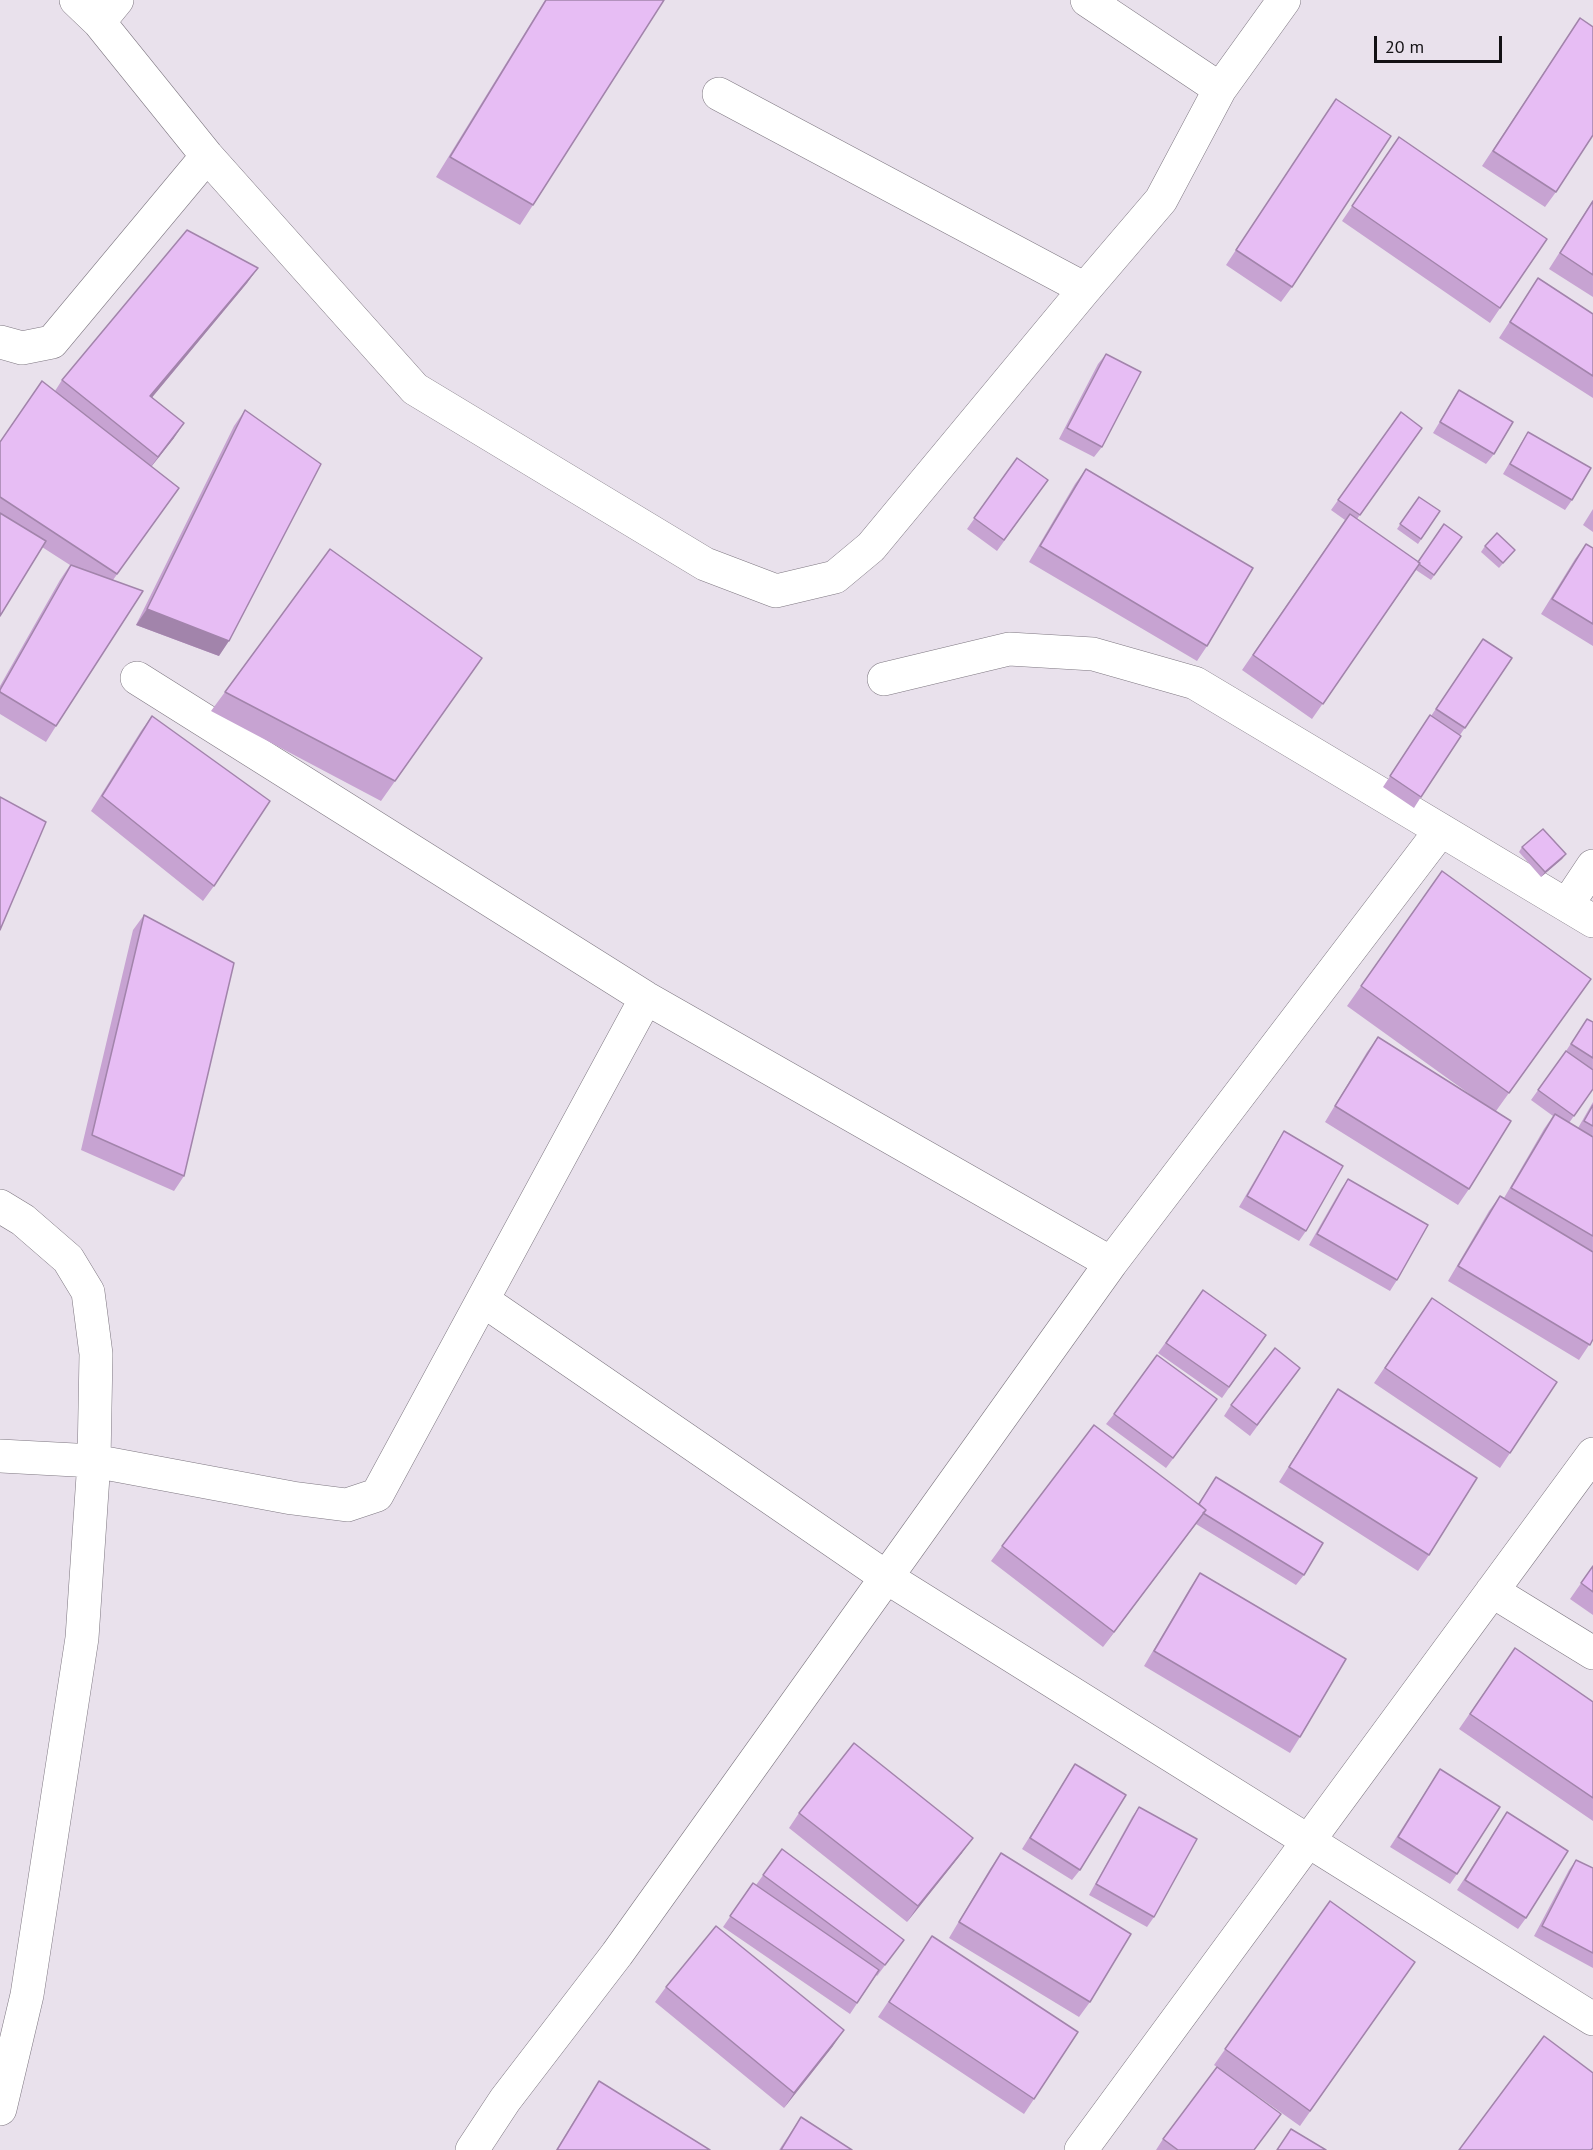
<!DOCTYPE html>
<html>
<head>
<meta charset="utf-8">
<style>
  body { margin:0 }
  #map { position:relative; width:1593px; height:2150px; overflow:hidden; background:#e9e1ec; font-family:"PT Sans",sans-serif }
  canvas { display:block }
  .scale { position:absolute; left:1374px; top:36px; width:128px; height:27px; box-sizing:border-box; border:3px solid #131114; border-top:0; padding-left:8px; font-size:18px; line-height:21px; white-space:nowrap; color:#131114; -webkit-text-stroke:4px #e9e1ec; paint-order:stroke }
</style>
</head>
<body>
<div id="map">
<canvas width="1593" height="2150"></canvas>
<div class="scale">20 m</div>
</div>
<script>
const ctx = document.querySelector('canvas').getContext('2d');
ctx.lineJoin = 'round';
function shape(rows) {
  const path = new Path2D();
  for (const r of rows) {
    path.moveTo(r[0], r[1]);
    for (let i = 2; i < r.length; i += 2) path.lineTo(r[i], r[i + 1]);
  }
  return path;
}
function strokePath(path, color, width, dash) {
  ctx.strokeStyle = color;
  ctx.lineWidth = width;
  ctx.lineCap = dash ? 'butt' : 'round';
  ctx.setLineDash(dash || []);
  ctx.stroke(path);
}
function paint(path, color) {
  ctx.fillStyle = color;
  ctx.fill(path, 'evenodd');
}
const street = shape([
  [76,0,99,22,207,156,415,389,705,564,776,591,835,577,871,547,1085,289],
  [1087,0,1220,89],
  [99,22,117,0],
  [719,94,1085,289,1161,200,1220,89,1284,0],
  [0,342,22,348,52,342,207,156],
  [137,678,646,998,1111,1263],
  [884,679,1009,649,1093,654,1195,683,1593,921],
  [1567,905,1593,866],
  [0,1206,23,1220,68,1259,88,1292,96,1354,94,1461,82,1638,27,1995,0,2109],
  [484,1301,886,1577,1593,2019],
  [0,1456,94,1461,292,1498,347,1505,377,1495,646,998],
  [1492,1591,1593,1653],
  [472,2150,505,2100,617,1954,1111,1263,1441,830],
  [1081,2150,1593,1454]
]);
const wall = shape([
  [545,0,664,0,533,205,520,225,436,177],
  [1580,18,1556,192,1545,207,1482,166],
  [1336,99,1292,287,1281,302,1226,265],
  [1399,137,1547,239,1490,323,1342,221],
  [1593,200,1593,297,1549,269],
  [258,268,247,283,152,397,174,438,151,467,179,488,113,580,56,726,46,742,0,714,0,686,60,580,70,565,42,547,0,616,0,442,55,391,62,380],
  [1538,278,1593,314,1593,398,1499,338],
  [1106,354,1102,447,1094,457,1059,439,1098,364],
  [1459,390,1494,454,1486,464,1433,433],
  [245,410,219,656,136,625,234,426],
  [1401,412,1422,428,1357,519,1418,562,1462,537,1431,580,1416,570,1312,719,1242,670,1345,520,1331,510],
  [1528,432,1572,500,1565,510,1503,474,1521,443],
  [1017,458,1048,480,997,551,967,529],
  [1086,469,1207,646,1197,661,1029,562,1075,484],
  [1419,497,1440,511,1418,544,1397,529],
  [1593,509,1593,532,1583,525],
  [1586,544,1593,548,1593,646,1541,614,1575,559],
  [1485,546,1515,550,1499,568,1481,552],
  [1483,639,1512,658,1460,735,1414,808,1383,787,1423,726,1431,716],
  [482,658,381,801,211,711,225,692],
  [152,716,214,886,203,901,91,811,141,731],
  [1522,847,1566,854,1562,859,1541,877,1519,852],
  [1442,871,1591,979,1496,1111,1469,1189,1458,1205,1325,1122,1367,1052,1378,1037,1475,1098,1347,1006],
  [144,915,184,1176,174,1191,81,1150,133,930],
  [1587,1019,1593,1022,1593,1089,1569,1123,1578,1128,1593,1102,1593,1339,1579,1360,1448,1281,1489,1211,1500,1196,1504,1198,1544,1129,1553,1116,1531,1100,1566,1051],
  [1284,1131,1306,1231,1299,1241,1239,1207,1277,1142],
  [1348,1179,1397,1280,1390,1291,1309,1245,1341,1189],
  [1203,1290,1266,1335,1222,1398,1158,1353],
  [1432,1298,1510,1453,1500,1468,1374,1383],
  [1300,1368,1250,1436,1224,1416,1231,1405],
  [1338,1389,1429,1555,1418,1571,1279,1482,1327,1405],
  [1210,1410,1166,1468,1106,1424,1114,1414],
  [1216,1477,1304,1575,1296,1585,1196,1524,1103,1647,991,1561,1002,1546,1198,1504],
  [1593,1566,1593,1615,1570,1599],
  [1200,1573,1300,1737,1290,1753,1144,1666,1190,1588],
  [1515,1648,1593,1702,1593,1821,1459,1729],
  [1075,1764,1080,1870,1072,1880,1022,1849],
  [1440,1769,1457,1874,1450,1884,1390,1847],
  [1139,1807,1154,1917,1147,1927,1089,1895,1132,1817],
  [1507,1812,1526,1918,1518,1929,1457,1890],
  [799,1813,962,1853,907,1922,789,1828],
  [782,1849,904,1940,877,1976,876,1975,850,2014,723,1927,753,1883,756,1885],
  [1001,1853,1090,2002,1079,2017,949,1938,990,1869],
  [1576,1860,1593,1868,1593,1968,1534,1936,1569,1870],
  [1330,1901,1415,1962,1300,2126,1214,2065],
  [932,1936,1034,2099,1024,2114,878,2017],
  [666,1987,833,2046,784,2108,655,2002],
  [599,2081,710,2150,556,2150,589,2096],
  [801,2117,852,2150,779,2150],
  [1163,2139,1255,2150,1156,2150]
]);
const shadedWall = shape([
  [258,268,247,283,140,412,150,396],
  [184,423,174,438,147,472,158,457],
  [147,609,229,641,219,656,136,625],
  [1566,854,1562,859,1541,877,1545,872],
  [1206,1510,1195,1525,1103,1647,1114,1632],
  [973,1838,962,1853,907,1922,918,1906],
  [844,2030,833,2046,784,2108,794,2093]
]);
const building = shape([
  [546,0,664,0,533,205,450,157,546,0],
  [1580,18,1593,27,1593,135,1556,192,1493,151,1580,18],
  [1336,99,1391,136,1292,287,1236,250,1336,99],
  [1399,137,1547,239,1500,308,1352,206,1399,137],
  [1593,201,1593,275,1560,253,1593,201],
  [187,230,258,268,150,396,184,423,158,457,62,380,187,230],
  [1538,278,1593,314,1593,376,1510,322,1538,278],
  [1106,354,1141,372,1102,447,1067,428,1106,354],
  [42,381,179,488,117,574,0,497,0,442,42,381],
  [1459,390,1513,422,1494,454,1440,422,1459,390],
  [245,410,321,464,229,641,147,609,245,410],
  [1401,412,1422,428,1360,515,1338,500,1401,412],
  [1528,432,1591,468,1572,500,1510,464,1528,432],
  [1017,458,1048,480,1004,540,974,518,1017,458],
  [1086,469,1253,568,1207,646,1040,546,1086,469],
  [1419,497,1440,511,1421,539,1400,524,1419,497],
  [0,513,46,541,0,616,0,513],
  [1350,514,1420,563,1323,704,1253,655,1350,514],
  [1444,524,1462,537,1434,575,1419,564,1420,563,1418,562,1444,524],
  [1497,533,1515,550,1503,563,1485,546,1497,533],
  [1586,544,1593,548,1593,624,1552,599,1586,544],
  [330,549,482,658,395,781,225,692,330,549],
  [71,565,143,591,56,726,0,692,0,690,71,565],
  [1483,639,1512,658,1465,728,1436,709,1483,639],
  [1430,715,1461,736,1421,797,1390,776,1430,715],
  [152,716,270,801,214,886,102,796,152,716],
  [0,797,46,822,0,930,0,797],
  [1543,829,1566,854,1545,872,1522,847,1543,829],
  [1442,871,1591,979,1509,1093,1361,986,1442,871],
  [144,915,234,963,184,1176,92,1135,144,915],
  [1587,1019,1593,1022,1593,1058,1571,1044,1587,1019],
  [1378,1037,1511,1121,1469,1189,1335,1106,1378,1037],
  [1566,1051,1593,1070,1593,1089,1574,1116,1538,1090,1566,1051],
  [1593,1105,1593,1126,1584,1121,1593,1105],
  [1555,1114,1593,1137,1593,1236,1511,1188,1555,1114],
  [1284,1131,1343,1166,1306,1231,1247,1196,1284,1131],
  [1348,1179,1428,1225,1397,1280,1317,1234,1348,1179],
  [1500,1196,1593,1252,1593,1339,1590,1345,1458,1266,1500,1196],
  [1203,1290,1266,1335,1229,1387,1166,1343,1203,1290],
  [1432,1298,1557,1382,1510,1453,1385,1368,1432,1298],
  [1275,1348,1300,1368,1257,1425,1231,1405,1275,1348],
  [1157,1355,1217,1399,1173,1458,1114,1414,1157,1355],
  [1338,1389,1477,1478,1429,1555,1289,1467,1338,1389],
  [1094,1425,1206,1510,1114,1632,1002,1546,1094,1425],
  [1216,1477,1323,1543,1304,1575,1203,1513,1206,1510,1199,1504,1216,1477],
  [1593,1566,1593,1592,1581,1583,1593,1566],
  [1200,1573,1346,1659,1300,1737,1154,1651,1200,1573],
  [1515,1648,1593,1702,1593,1798,1470,1714,1515,1648],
  [854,1743,973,1838,918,1906,799,1813,854,1743],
  [1075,1764,1126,1795,1080,1870,1030,1838,1075,1764],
  [1440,1769,1500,1807,1457,1874,1398,1837,1440,1769],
  [1139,1807,1197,1839,1154,1917,1096,1884,1139,1807],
  [1507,1812,1568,1851,1526,1918,1465,1880,1507,1812],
  [782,1849,904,1940,885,1965,763,1875,782,1849],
  [1001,1853,1131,1934,1090,2002,959,1922,1001,1853],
  [1576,1860,1593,1868,1593,1953,1542,1926,1576,1860],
  [753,1883,879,1970,857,2003,730,1916,753,1883],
  [1330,1901,1415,1962,1310,2111,1225,2049,1330,1901],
  [716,1926,844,2030,794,2093,666,1987,716,1926],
  [932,1936,1078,2032,1034,2099,889,2002,932,1936],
  [1544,2036,1593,2073,1593,2148,1591,2150,1459,2150,1544,2036],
  [1217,2067,1281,2114,1254,2150,1178,2150,1163,2139,1217,2067],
  [599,2081,710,2150,557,2150,599,2081],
  [801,2117,852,2150,781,2150,801,2117],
  [1291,2129,1326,2150,1277,2150,1291,2129]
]);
strokePath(street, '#7e7781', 34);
strokePath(street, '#fff', 33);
paint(wall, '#c7a3d2');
paint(shadedWall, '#a284ab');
paint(building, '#e7bdf4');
strokePath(building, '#a284ab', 1.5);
</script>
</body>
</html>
